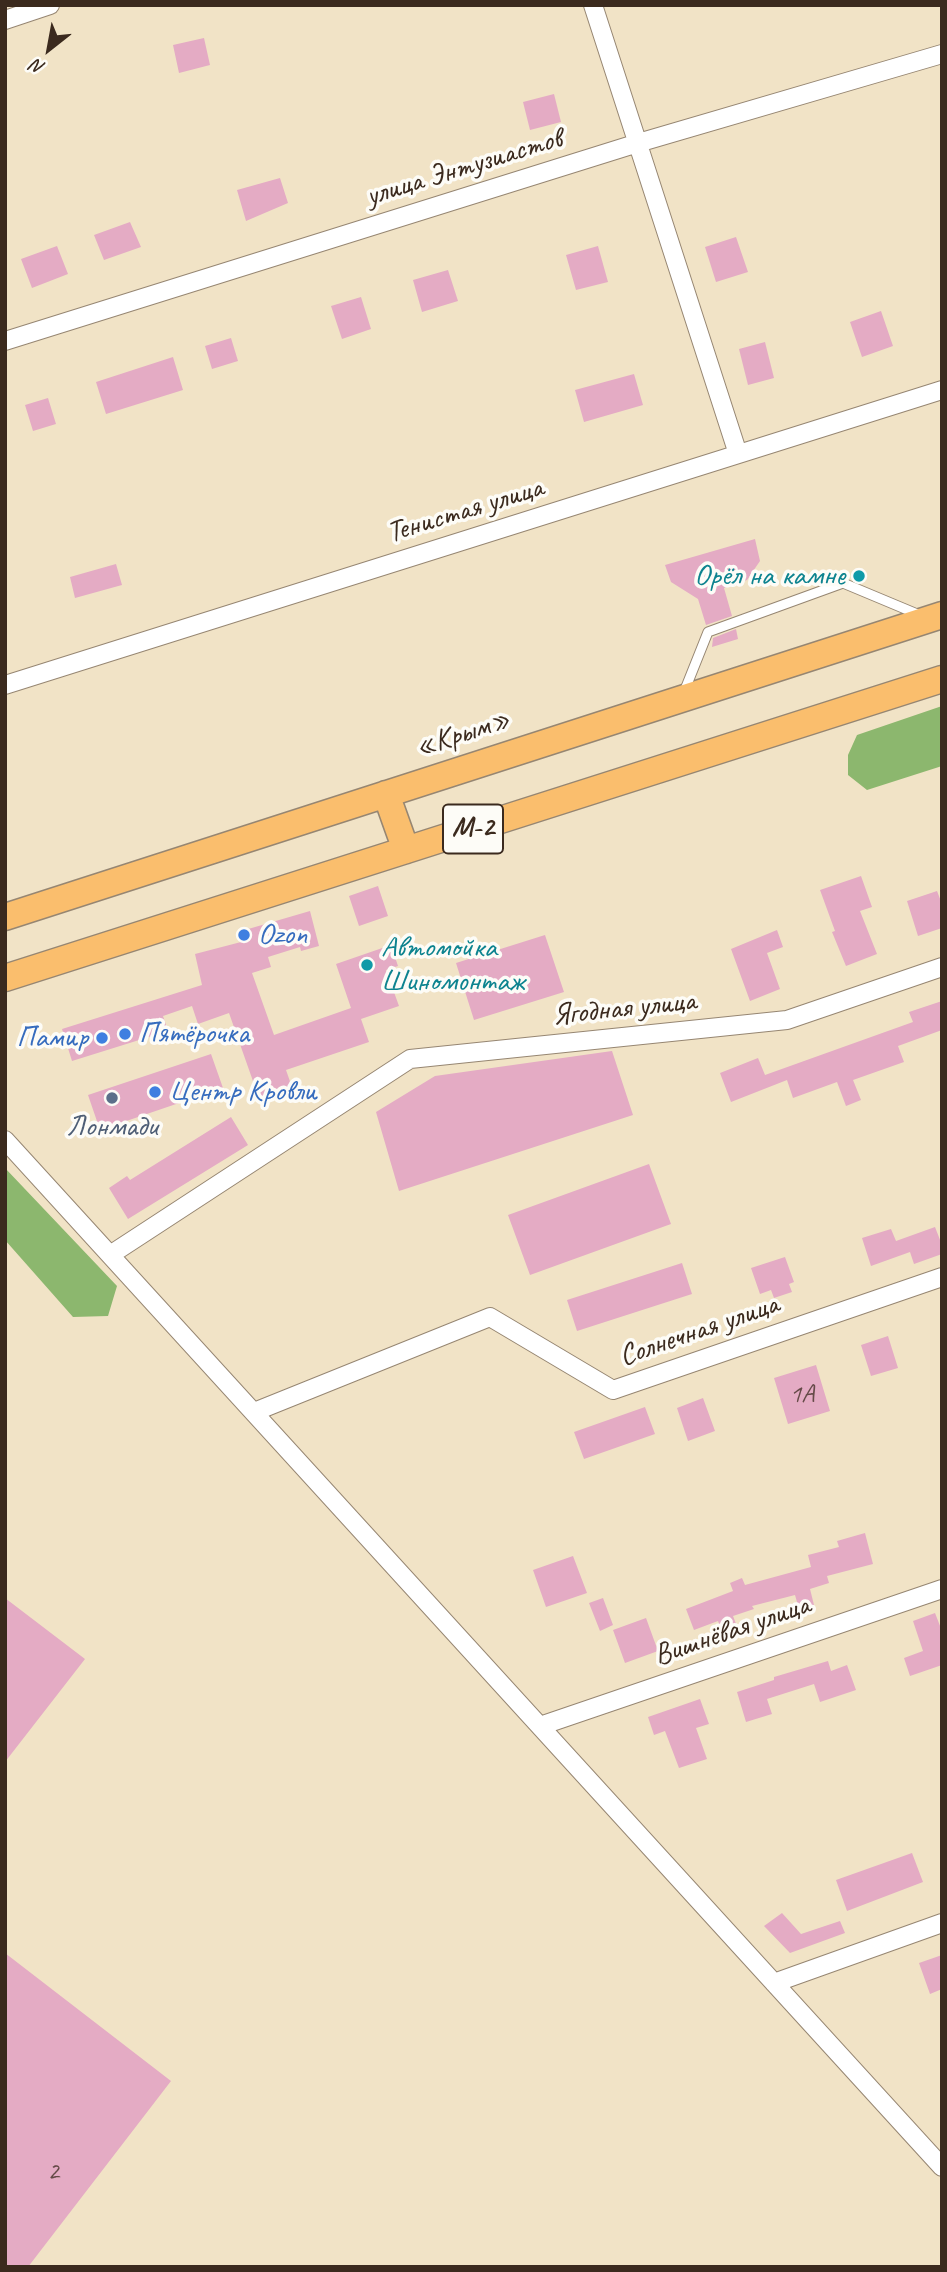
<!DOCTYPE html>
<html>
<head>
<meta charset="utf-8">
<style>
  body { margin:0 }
  #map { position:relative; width:947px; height:2272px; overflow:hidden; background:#f1e3c6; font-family:Caveat,sans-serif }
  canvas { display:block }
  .frame { position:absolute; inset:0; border:7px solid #3b2a1e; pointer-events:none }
  .north { position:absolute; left:14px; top:14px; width:70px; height:70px; -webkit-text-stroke:5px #fdfcf7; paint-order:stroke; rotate:211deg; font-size:19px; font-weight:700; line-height:28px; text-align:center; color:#3b2a1e }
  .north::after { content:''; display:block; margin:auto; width:24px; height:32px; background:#3b2a1e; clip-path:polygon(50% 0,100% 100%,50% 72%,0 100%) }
</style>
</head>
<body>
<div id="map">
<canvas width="947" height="2272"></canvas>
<div class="frame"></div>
<div class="north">N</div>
</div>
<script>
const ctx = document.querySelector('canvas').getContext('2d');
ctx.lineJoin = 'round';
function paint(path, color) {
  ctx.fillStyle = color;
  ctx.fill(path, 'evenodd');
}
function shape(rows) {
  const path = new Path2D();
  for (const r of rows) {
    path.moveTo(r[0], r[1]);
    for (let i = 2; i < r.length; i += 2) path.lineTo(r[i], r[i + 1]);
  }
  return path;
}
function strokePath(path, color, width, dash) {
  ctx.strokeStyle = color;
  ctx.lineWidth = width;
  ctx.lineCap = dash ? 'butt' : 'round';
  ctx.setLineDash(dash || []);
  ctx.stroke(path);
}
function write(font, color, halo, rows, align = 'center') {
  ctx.font = font + ' Caveat,sans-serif';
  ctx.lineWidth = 7;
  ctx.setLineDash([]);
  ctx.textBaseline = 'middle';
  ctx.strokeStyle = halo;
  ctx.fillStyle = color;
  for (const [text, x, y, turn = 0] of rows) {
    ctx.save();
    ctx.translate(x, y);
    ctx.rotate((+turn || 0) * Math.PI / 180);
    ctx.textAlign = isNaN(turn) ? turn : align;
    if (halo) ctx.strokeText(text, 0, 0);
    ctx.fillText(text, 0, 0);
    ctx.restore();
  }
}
const forest = shape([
  [942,706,942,766,867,790,848,775,848,755,857,735],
  [5,1168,117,1286,108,1316,73,1317,5,1240]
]);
const building = shape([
  [204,38,210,65,179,73,173,45],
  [554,94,561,122,530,130,523,102],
  [280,178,288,203,246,221,237,190],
  [130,222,141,247,104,260,94,235],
  [736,237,748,272,716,282,705,247],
  [57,246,68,274,32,288,21,259],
  [598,246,608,282,576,290,566,255],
  [448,270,458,301,422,312,413,280],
  [361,297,371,329,342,339,331,306],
  [881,311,893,346,862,357,850,322],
  [231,338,238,361,212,369,205,346],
  [765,342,774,378,748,385,739,349],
  [173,357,183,390,106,414,96,382],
  [634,374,643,405,584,422,575,390],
  [48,398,56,424,33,431,25,405],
  [755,539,760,561,747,580,724,588,732,616,706,625,698,599,671,582,665,565],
  [116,564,122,585,75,598,70,577],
  [736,629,738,639,712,647,713,638],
  [861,876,872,907,860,911,877,954,846,966,832,932,835,931,820,890],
  [378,886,388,916,359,926,349,896],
  [937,891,942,904,942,928,918,936,907,901],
  [310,911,319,946,301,951,300,947,268,957,271,967,252,973,274,1035,351,1008,336,964,391,945,398,966,386,970,399,1006,361,1019,369,1042,286,1070,293,1090,260,1101,229,1013,198,1024,192,1006,163,1016,168,1031,72,1061,62,1029,202,985,195,954,241,942,238,932],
  [777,930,783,947,767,953,780,989,750,1001,731,949],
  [545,935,564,992,474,1020,456,963],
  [942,1001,942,1030,898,1046,904,1062,853,1080,861,1100,846,1106,837,1082,793,1098,787,1080,731,1102,720,1073,758,1058,765,1075,913,1022,909,1012],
  [612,1051,633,1115,399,1191,376,1112,435,1076],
  [211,1054,223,1088,100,1130,88,1095],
  [231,1117,248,1145,128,1219,109,1188,127,1176,130,1180],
  [649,1164,671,1224,530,1275,508,1215],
  [935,1227,942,1245,942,1254,914,1264,910,1252,871,1266,862,1238,891,1229,896,1241],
  [785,1257,794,1282,789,1284,792,1292,774,1298,771,1290,760,1294,751,1268],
  [682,1263,692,1294,577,1331,567,1300],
  [888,1336,898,1368,871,1376,861,1345],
  [816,1365,830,1411,788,1424,774,1378],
  [703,1398,715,1431,688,1441,677,1408],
  [645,1407,655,1434,584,1459,574,1432],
  [865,1533,873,1564,827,1576,829,1583,810,1589,814,1605,799,1609,795,1595,752,1606,754,1609,733,1616,738,1629,723,1634,718,1621,694,1630,686,1609,733,1591,730,1583,742,1578,745,1585,811,1567,808,1555,839,1547,837,1541],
  [573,1556,587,1593,546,1607,533,1570],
  [5,1598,85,1659,5,1762],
  [603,1598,613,1625,600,1631,589,1603],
  [935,1613,942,1631,942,1665,910,1676,904,1658,923,1651,913,1621],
  [646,1618,658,1651,625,1663,613,1630],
  [828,1661,831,1671,847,1665,856,1690,820,1702,814,1684,767,1699,772,1714,746,1722,737,1692,774,1680,774,1677],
  [700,1699,709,1724,696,1728,707,1759,679,1768,665,1731,654,1735,648,1717],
  [912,1853,923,1882,847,1911,836,1880],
  [782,1913,801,1934,840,1921,845,1933,790,1953,764,1926],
  [5,1953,171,2081,28,2267,5,2267],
  [942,1955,942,1989,930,1994,919,1963]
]);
const lane = shape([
  [684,692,708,632,843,583,922,616]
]);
const street = shape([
  [593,5,738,454],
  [5,20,50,5],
  [5,341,638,143,942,54],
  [5,685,942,390],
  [5,1140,942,2167],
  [110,1255,410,1059,787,1020,942,967],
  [254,1412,490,1317,613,1390,942,1277],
  [540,1726,942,1589],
  [774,1983,942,1923]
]);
const primary = shape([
  [386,794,406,850],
  [5,917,942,615],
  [5,978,942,679]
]);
const markers = [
  [859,576,7,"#0f9aa8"],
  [244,935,7,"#3f7fe0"],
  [367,965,7,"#0f9aa8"],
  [125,1034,7,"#3f7fe0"],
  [102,1038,7,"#3f7fe0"],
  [155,1092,7,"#3f7fe0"],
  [112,1098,7,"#5c6f8a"]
];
const numberNames = [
  ["1А",802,1395],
  ["2",53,2172]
];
const shields = [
  [473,829,60]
];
const shieldNames = [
  ["М-2",473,829]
];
const streetNames = [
  ["улица Энтузиастов",464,168,-17],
  ["Тенистая улица",465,511,-17],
  ["«Крым»",463,734,-18],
  ["Ягодная улица",624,1009,-6],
  ["Солнечная улица",699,1331,-19],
  ["Вишнёвая улица",732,1631,-19]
];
const cultureNames = [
  ["Орёл на камне",845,576],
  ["Автомойка",381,948,"left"],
  ["Шиномонтаж",381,982,"left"]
];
const shopNames = [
  ["Ozon",258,935],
  ["Пятёрочка",139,1034],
  ["Памир",88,1038,"right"],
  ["Центр Кровли",169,1092]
];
const serviceNames = [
  ["Лонмади",112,1127]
];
paint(forest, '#8cb76e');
paint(building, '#e4abc4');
strokePath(lane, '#968672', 11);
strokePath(street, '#968672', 20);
strokePath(primary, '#968672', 29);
strokePath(lane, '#fff', 9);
strokePath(street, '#fff', 18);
strokePath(primary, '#fabe6d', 26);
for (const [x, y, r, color] of markers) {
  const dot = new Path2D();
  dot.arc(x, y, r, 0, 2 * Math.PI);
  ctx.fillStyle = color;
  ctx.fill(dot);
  strokePath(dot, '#fdfcf7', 2.5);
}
write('26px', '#654a48', null, numberNames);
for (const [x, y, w] of shields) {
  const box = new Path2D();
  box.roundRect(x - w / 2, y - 24.5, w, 49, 5);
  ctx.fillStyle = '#fdfcf7';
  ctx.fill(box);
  strokePath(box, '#3b2a1e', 2);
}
write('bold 28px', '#3b2a1e', null, shieldNames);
write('30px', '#3b2a1e', '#fdfcf7', streetNames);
write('30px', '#0d838f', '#fdfcf7', cultureNames, 'right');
write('30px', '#366cbe', '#fdfcf7', shopNames, 'left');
write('30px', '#4e5e75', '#fdfcf7', serviceNames);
</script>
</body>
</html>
